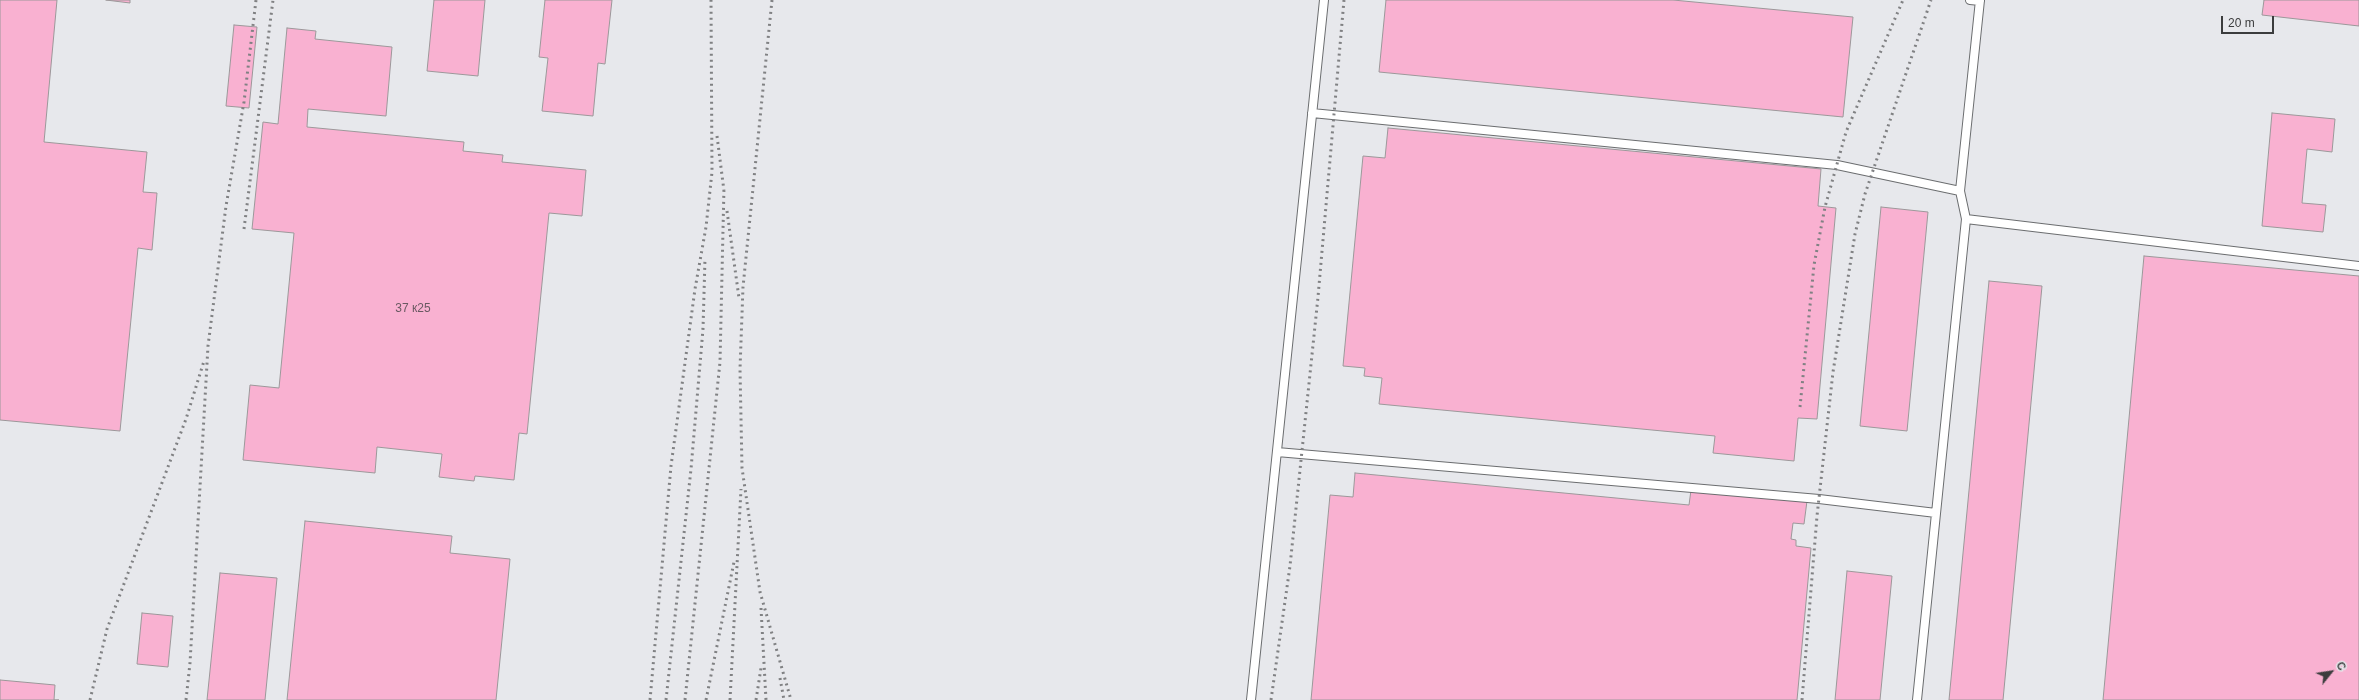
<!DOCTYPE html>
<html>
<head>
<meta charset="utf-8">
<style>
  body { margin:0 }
  #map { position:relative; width:2359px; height:700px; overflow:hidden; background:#e7e8ec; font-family:Arial,sans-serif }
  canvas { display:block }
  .north { position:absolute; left:2311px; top:652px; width:40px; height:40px; -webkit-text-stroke:3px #e7e8ec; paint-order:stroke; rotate:60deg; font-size:11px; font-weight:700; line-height:16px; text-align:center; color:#3b3c3d }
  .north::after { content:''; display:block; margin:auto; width:14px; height:18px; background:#3b3c3d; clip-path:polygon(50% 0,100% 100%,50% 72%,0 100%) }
  .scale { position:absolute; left:2221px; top:16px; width:53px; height:18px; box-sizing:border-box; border:2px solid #3b3c3d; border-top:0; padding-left:5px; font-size:12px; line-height:14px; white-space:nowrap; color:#3b3c3d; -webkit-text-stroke:3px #e7e8ec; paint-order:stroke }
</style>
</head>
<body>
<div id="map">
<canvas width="2359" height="700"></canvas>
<div class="north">С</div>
<div class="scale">20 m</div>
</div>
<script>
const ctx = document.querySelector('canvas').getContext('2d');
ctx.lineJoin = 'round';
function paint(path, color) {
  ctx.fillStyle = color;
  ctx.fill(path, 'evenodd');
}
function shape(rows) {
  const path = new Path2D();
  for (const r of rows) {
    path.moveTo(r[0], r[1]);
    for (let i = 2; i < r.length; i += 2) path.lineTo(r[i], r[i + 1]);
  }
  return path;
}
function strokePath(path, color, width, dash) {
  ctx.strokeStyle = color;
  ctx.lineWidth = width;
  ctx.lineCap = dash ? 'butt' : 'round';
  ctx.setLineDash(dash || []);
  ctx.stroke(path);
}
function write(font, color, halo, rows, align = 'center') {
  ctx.font = font + ' Arial,sans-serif';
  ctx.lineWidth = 4;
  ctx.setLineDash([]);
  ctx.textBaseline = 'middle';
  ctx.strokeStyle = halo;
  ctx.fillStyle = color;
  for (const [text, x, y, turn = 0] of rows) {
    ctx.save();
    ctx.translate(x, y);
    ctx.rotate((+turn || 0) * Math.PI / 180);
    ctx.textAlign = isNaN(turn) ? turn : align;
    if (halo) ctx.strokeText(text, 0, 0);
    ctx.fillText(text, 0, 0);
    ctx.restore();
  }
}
const building = shape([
  [0,0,57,0,44,142,147,152,143,192,157,193,152,250,138,248,120,431,0,420,0,0],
  [106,0,130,0,130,3,106,0],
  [434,0,485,0,478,76,427,71,434,0],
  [545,0,612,0,605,64,598,63,593,116,542,111,548,58,539,57,545,0],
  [1386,0,1673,0,1853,17,1843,117,1379,72,1386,0],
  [2264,0,2359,0,2359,26,2262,15,2264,0],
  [234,25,257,27,249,108,226,106,234,25],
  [287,28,316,31,315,39,392,47,386,116,308,109,307,127,464,142,463,151,503,155,502,162,586,170,582,216,549,213,527,434,519,433,514,480,475,476,474,481,439,477,442,454,377,447,375,473,243,460,250,385,279,388,294,233,252,229,263,122,278,124,287,28],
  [2272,113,2335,119,2332,152,2307,149,2302,203,2326,205,2323,232,2262,226,2272,113],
  [1388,128,1821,169,1818,206,1836,208,1817,419,1798,418,1794,461,1713,453,1715,436,1379,404,1382,378,1364,376,1365,368,1343,366,1363,156,1385,158,1388,128],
  [1881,207,1928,212,1907,431,1860,426,1881,207],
  [2144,256,2359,276,2359,700,2103,700,2144,256],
  [1989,281,2042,286,2003,700,1949,700,1989,281],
  [1355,473,1689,505,1691,490,1807,501,1804,524,1793,523,1791,539,1796,540,1796,546,1811,548,1797,700,1311,700,1330,495,1353,497,1355,473],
  [305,521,452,536,450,553,510,559,496,700,287,700,305,521],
  [1847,571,1892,576,1880,700,1835,700,1847,571],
  [220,573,277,578,265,700,207,700,220,573],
  [142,613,173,616,168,667,137,664,142,613],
  [0,680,55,685,54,700,59,700,0,700,0,680]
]);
const lane = shape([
  [1970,0,1980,1],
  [1312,113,1837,165,1960,191],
  [1966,219,2359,266],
  [1277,452,1819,499,1936,513],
  [1251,700,1324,0],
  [1917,700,1966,219,1960,191,1980,0]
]);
const rail = shape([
  [772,0,743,287,740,369,742,468,760,592,791,700],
  [717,136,724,191],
  [727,211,739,298],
  [244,229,273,0],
  [1800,407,1814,265,1825,207,1846,132,1903,0],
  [761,608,766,700],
  [780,678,784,700],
  [90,700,107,629,186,419,204,361],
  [186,700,190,663,208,346,226,206,244,102,256,0],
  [650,700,671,466,695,289,706,227,712,172,711,0],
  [666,700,691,469,703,329,705,258],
  [685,700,720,362,724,186],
  [706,700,734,562],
  [730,700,741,489],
  [756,700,761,668],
  [1271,700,1290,566,1318,297,1344,0],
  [1802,700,1817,516,1833,372,1855,234,1865,194,1931,0]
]);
const numberNames = [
  ["37 к25",413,309]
];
paint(building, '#f9b1d1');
strokePath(building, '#9c989a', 1);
strokePath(lane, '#6b6d6f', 10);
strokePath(lane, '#fff', 8);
strokePath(rail, '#808183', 3, [2, 4]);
write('12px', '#6a5962', null, numberNames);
</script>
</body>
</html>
